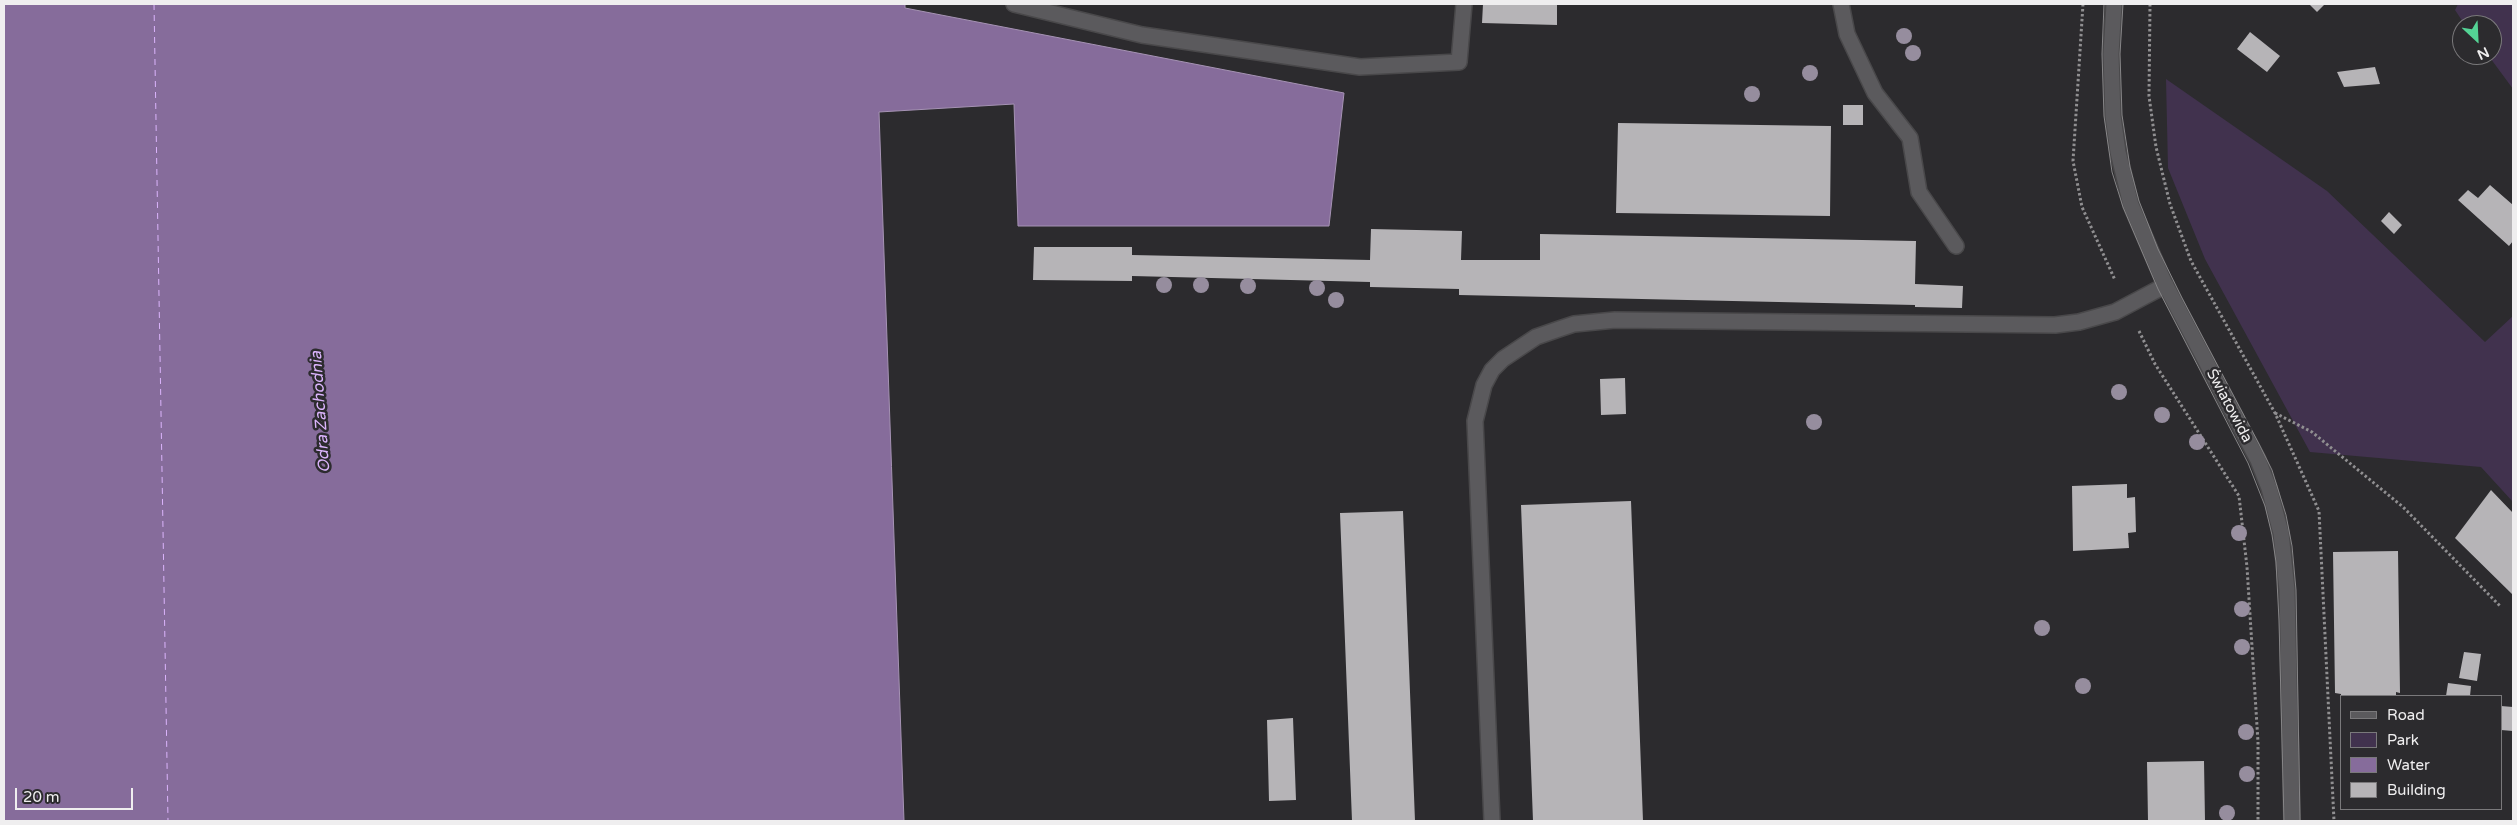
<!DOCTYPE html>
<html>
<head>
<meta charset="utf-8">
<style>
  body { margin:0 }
  #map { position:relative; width:2517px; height:825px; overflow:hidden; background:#2c2b2e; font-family:"Varela Round",sans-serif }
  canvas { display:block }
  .frame { position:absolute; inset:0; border:5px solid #efeeef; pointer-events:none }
  .legend { position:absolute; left:2340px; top:695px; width:162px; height:115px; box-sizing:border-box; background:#2c2b2e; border:1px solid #7a797b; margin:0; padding:6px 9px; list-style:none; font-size:15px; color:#efeeef }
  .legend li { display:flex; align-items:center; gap:10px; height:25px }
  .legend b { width:25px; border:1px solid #7a797b }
  .north { position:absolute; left:2452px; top:15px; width:50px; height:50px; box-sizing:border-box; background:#2c2b2e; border:1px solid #7a797b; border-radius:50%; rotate:155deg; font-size:14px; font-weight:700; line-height:20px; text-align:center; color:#efeeef }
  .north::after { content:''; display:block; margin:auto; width:18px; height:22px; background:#54d395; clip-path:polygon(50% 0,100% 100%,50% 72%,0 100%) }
  .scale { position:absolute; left:15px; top:788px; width:118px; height:22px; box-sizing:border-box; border:2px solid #efeeef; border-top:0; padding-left:6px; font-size:15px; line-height:18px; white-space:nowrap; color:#efeeef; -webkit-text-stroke:4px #2c2b2e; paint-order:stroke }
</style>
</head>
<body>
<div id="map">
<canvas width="2517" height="825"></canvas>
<div class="frame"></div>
<ul class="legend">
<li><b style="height:6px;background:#5b5a5d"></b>Road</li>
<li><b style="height:14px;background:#41324e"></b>Park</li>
<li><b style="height:14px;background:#866c9b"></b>Water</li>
<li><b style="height:14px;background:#b6b4b7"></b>Building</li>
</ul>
<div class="north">N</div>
<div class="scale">20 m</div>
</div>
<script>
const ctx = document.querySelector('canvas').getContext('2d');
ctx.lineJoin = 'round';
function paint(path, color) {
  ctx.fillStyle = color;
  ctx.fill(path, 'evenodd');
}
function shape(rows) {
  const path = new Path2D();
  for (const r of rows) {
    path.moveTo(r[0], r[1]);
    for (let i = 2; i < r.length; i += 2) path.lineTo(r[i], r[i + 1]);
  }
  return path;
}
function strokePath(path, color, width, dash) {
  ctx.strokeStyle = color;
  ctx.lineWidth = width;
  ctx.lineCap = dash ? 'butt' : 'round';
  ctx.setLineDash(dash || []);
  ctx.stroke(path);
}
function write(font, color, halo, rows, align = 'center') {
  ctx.font = font + ' "Varela Round",sans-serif';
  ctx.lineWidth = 5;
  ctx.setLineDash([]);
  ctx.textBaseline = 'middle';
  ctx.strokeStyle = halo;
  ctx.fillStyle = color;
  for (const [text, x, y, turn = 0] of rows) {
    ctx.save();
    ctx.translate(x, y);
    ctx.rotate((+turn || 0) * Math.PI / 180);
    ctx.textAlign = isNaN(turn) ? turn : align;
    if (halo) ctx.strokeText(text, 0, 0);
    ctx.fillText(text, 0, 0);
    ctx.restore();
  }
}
const green = shape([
  [2458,4,2513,4,2513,89,2488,55,2492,55,2492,25,2465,25,2455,10],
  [2166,79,2327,191,2485,342,2513,316,2513,502,2481,467,2310,452,2205,259,2168,168]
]);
const water = shape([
  [4,4,905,4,905,8,1344,93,1329,226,1018,226,1014,104,879,112,904,821,4,821,4,4]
]);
const ferry = shape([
  [154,4,168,821]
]);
const building = shape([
  [1483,4,1557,4,1557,25,1482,23],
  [2309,4,2325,4,2317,12],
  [2250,32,2280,56,2267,72,2237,49],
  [2375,67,2380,84,2344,87,2337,72],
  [1843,105,1863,105,1863,125,1843,125],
  [1618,123,1831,126,1830,216,1616,213],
  [2490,185,2513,205,2513,241,2509,246,2458,200,2468,190,2478,198],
  [2389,212,2402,225,2394,234,2381,221],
  [1371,229,1462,231,1461,260,1540,260,1540,234,1916,241,1915,284,1963,286,1962,308,1915,307,1915,305,1459,295,1459,289,1370,287,1370,282,1132,276,1132,281,1033,280,1034,247,1132,247,1132,255,1370,260],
  [1625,378,1626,414,1601,415,1600,379],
  [2127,484,2127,498,2135,497,2136,532,2128,533,2129,548,2073,551,2072,486],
  [2491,490,2513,513,2513,595,2455,538],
  [1631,501,1643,821,1533,821,1521,505],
  [1403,511,1415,821,1352,821,1340,513],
  [2398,551,2400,693,2396,692,2396,696,2341,696,2341,694,2335,693,2333,552],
  [2464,652,2481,654,2477,681,2459,678],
  [2448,683,2471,686,2470,696,2446,696],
  [2501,706,2513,707,2513,731,2501,730],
  [1293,718,1296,800,1269,801,1267,720],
  [2204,761,2205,821,2148,821,2147,762]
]);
const path = shape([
  [2083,4,2073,161,2082,207,2115,280],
  [2150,4,2149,96,2156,147,2170,204,2191,261,2275,413,2319,511,2334,821],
  [2139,331,2155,364,2239,496,2247,567,2258,742,2258,821],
  [2275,413,2312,432,2403,507,2501,607]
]);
const minor = shape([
  [1014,4,1142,35,1360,67,1459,62,1464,4],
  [1841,4,1847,34,1875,93,1910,138,1919,192,1956,246],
  [2114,4,2111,54,2113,116,2118,152,2131,205,2164,282,2258,460,2269,488,2281,533,2287,590,2292,821],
  [1492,821,1475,421,1484,385,1492,370,1503,359,1536,337,1559,329,1574,324,1615,320,2055,325,2079,322,2115,312,2166,285]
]);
const tram = shape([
  [2104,4,2102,54,2104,116,2112,172,2123,207,2158,289,2248,463,2265,506,2272,535,2276,562,2279,620,2284,821],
  [2123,4,2120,54,2122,115,2130,167,2139,201,2158,249,2182,298,2259,444,2272,470,2286,515,2292,546,2296,590,2300,821]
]);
const trees = [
  [1904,36],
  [1913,53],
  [1810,73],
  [1752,94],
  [1164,285],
  [1201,285],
  [1248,286],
  [1317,288],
  [1336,300],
  [2119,392],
  [2162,415],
  [1814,422],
  [2197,442],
  [2239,533],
  [2242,609],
  [2042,628],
  [2242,647],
  [2083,686],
  [2246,732],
  [2247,774],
  [2227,813]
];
const streetNames = [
  ["Światowida",2229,406,62]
];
const waterNames = [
  ["Odra Zachodnia",321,412,-94]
];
paint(green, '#41324e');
paint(water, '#866c9b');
strokePath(water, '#a693b4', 1);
strokePath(ferry, '#dbb4fc', 1, [6, 5]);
paint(building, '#b6b4b7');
strokePath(minor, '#49484a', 18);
strokePath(path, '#908f91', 3, [2.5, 2.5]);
strokePath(minor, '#5b5a5d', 15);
strokePath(tram, '#878688', 1);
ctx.fillStyle = '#968d9e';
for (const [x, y] of trees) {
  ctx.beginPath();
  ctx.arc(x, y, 8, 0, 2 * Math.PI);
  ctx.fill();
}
write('15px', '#efeeef', '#2c2b2e', streetNames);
write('italic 16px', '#dbb4fc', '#2c2b2e', waterNames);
</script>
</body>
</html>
